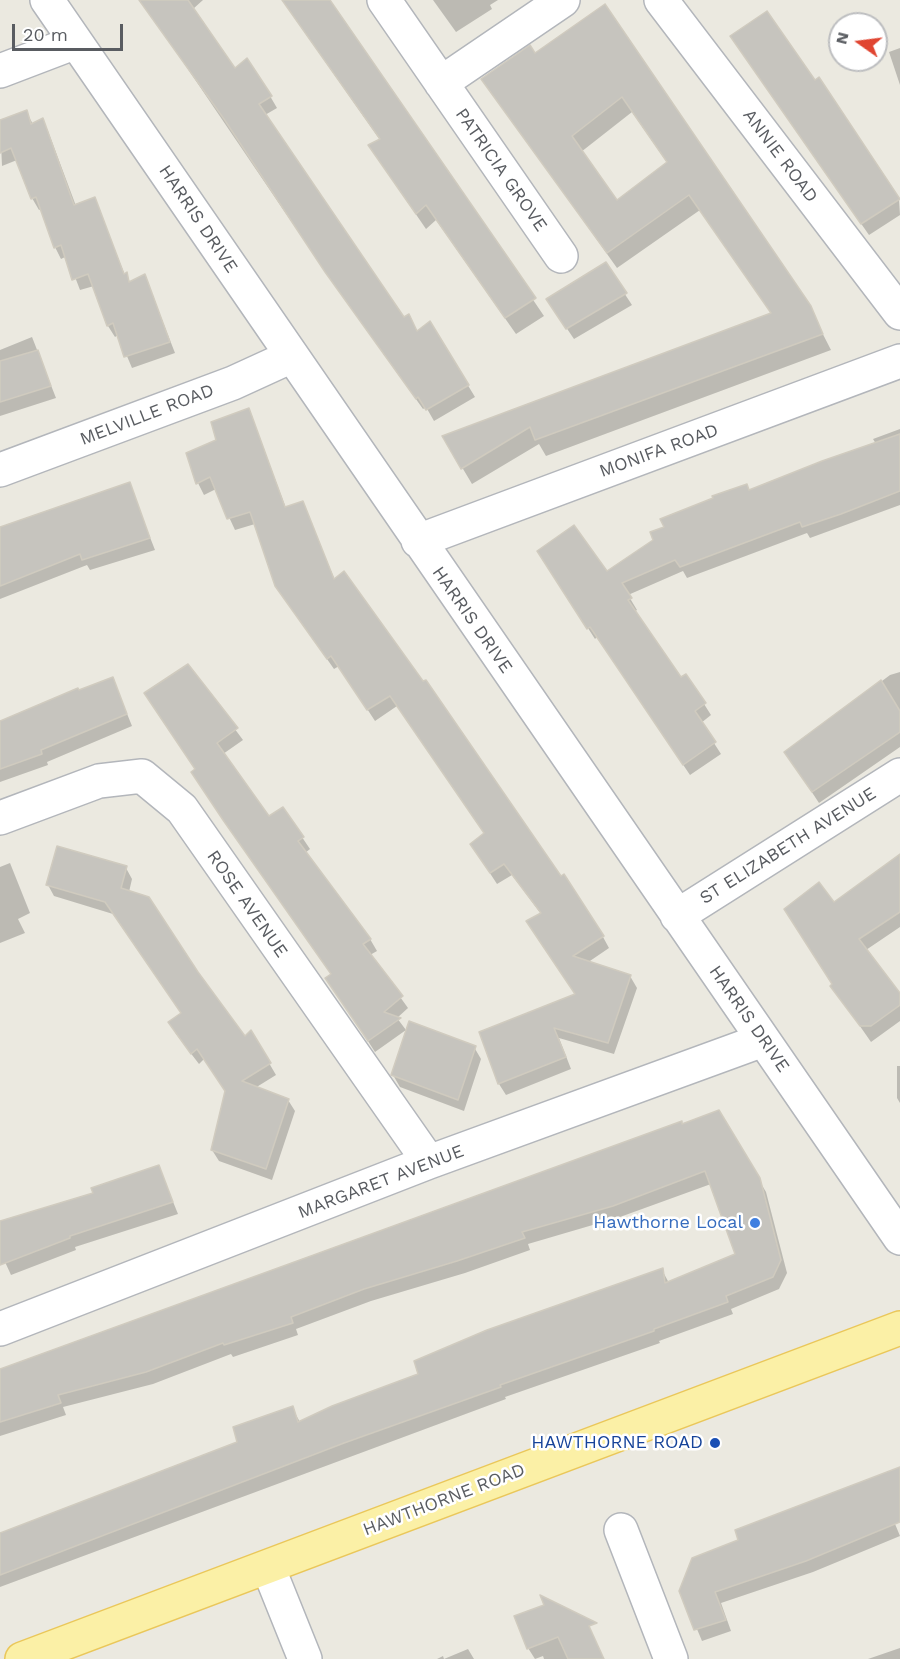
<!DOCTYPE html>
<html>
<head>
<meta charset="utf-8">
<style>
  body { margin:0 }
  #map { position:relative; width:900px; height:1659px; overflow:hidden; background:#ebe9e0; font-family:"Work Sans",sans-serif }
  canvas { display:block }
  .north { position:absolute; left:828px; top:12px; width:60px; height:60px; box-sizing:border-box; background:#fff; border:2px solid #bdbec0; border-radius:50%; rotate:284deg; font-size:16px; font-weight:700; line-height:24px; text-align:center; color:#595c61 }
  .north::after { content:''; display:block; margin:auto; width:21px; height:27px; background:#e04531; clip-path:polygon(50% 0,100% 100%,50% 72%,0 100%) }
  .scale { position:absolute; left:12px; top:24px; width:111px; height:27px; box-sizing:border-box; border:3px solid #595c61; border-top:0; padding-left:8px; font-size:18px; line-height:21px; white-space:nowrap; color:#595c61; -webkit-text-stroke:4px #fff; paint-order:stroke }
</style>
</head>
<body>
<div id="map">
<canvas width="900" height="1659"></canvas>
<div class="north">N</div>
<div class="scale">20 m</div>
</div>
<script>
const ctx = document.querySelector('canvas').getContext('2d');
ctx.lineJoin = 'round';
function paint(path, color) {
  ctx.fillStyle = color;
  ctx.fill(path, 'evenodd');
}
function shape(rows) {
  const path = new Path2D();
  for (const r of rows) {
    path.moveTo(r[0], r[1]);
    for (let i = 2; i < r.length; i += 2) path.lineTo(r[i], r[i + 1]);
  }
  return path;
}
function strokePath(path, color, width, dash) {
  ctx.strokeStyle = color;
  ctx.lineWidth = width;
  ctx.lineCap = dash ? 'butt' : 'round';
  ctx.setLineDash(dash || []);
  ctx.stroke(path);
}
function write(font, color, halo, rows, align = 'center') {
  ctx.font = font + ' "Work Sans",sans-serif';
  ctx.lineWidth = 5;
  ctx.setLineDash([]);
  ctx.textBaseline = 'middle';
  ctx.strokeStyle = halo;
  ctx.fillStyle = color;
  for (const [text, x, y, turn = 0] of rows) {
    ctx.save();
    ctx.translate(x, y);
    ctx.rotate((+turn || 0) * Math.PI / 180);
    ctx.textAlign = isNaN(turn) ? turn : align;
    if (halo) ctx.strokeText(text, 0, 0);
    ctx.fillText(text, 0, 0);
    ctx.restore();
  }
}
const shadow = shape([
  [141,0,203,0,193,9,235,70,270,96,277,108,265,115,404,319,417,332,430,323,475,397,434,421,426,407,423,409,333,283],
  [282,0,330,0,544,316,516,334,436,220,426,229,380,162,380,140],
  [433,0,498,0,490,5,492,9,456,32],
  [604,6,809,307,831,350,546,456,539,444,472,484,444,437,772,314,700,210,617,268,483,79,535,55],
  [632,112,668,164,617,202,581,152],
  [739,48,814,82,819,79,899,200,900,215,869,235],
  [900,48,900,85,889,52],
  [26,112,33,124,42,120,48,131,76,206,94,199,125,275,131,283,145,276,175,353,132,368,118,335,115,337,108,326,94,286,80,290,67,256,61,259,55,247,42,209,39,210,32,198,17,160,2,166,0,121],
  [605,264,632,305,574,339,555,311],
  [32,337,56,398,0,416,0,350],
  [249,410,286,508,302,503,335,580,561,878,564,876,603,937,609,948,587,963,630,976,637,988,614,1054,559,1038,571,1069,506,1095,499,1084,577,995,528,922,541,914,512,875,497,884,478,855,485,834,397,706,375,721,339,666,334,669,284,598,255,524,235,530,216,489,204,495,198,483,188,453,218,441],
  [900,429,900,505,810,538,807,533,687,578,683,571,628,595,637,610,634,612,680,679,704,704,711,715,701,723,721,754,690,775,597,637,595,639,546,563,606,573,750,491,876,444,873,439],
  [129,484,155,550,90,570,87,565,0,599,0,530],
  [188,666,243,740,223,754,269,818,283,809,310,849,305,853,370,939,377,951,370,955,408,1008,397,1018,406,1030,375,1052,334,988,332,975,196,770],
  [900,672,900,747,819,803,786,753,890,675],
  [113,679,132,726,47,762,48,765,0,782,0,723],
  [900,856,900,927,866,950,900,996,900,1021,871,1042,832,986,833,904],
  [10,863,30,913,18,919,25,933,0,943,0,867],
  [126,868,132,879,129,892,197,973,245,1038,269,1063,276,1075,255,1088,288,1100,295,1111,272,1180,219,1161,212,1150,227,1092,204,1059,199,1064,176,1034,170,1023,182,1014,113,914,54,896,48,885],
  [474,1047,481,1059,464,1111,400,1087,393,1075],
  [897,1066,900,1066,900,1103,897,1098],
  [718,1111,766,1192,787,1273,779,1289,731,1309,733,1314,659,1341,660,1343,505,1397,506,1399,0,1587,0,1534,238,1443,292,1408,300,1422,420,1375,662,1270,669,1283,737,1255,711,1184,620,1217,528,1244,530,1250,465,1273,371,1301,296,1329,298,1335,233,1357,231,1354,153,1384,63,1407,66,1415,0,1436,0,1371],
  [159,1167,178,1214,75,1247,76,1250,11,1275,0,1251,0,1223,94,1194],
  [881,1490,900,1536,813,1572,721,1603,731,1631,702,1641,681,1591],
  [585,1618,604,1659,544,1659,543,1656,535,1659,528,1648],
  [900,1648,900,1659,868,1659],
  [468,1649,474,1659,437,1659,443,1656,444,1659]
]);
const building = shape([
  [139,0,188,0,235,68,247,58,272,96,259,104,404,317,409,314,417,331,430,321,469,385,426,410,418,397,416,399,325,272,224,119,139,0],
  [282,0,330,0,536,298,505,318,426,205,416,214,368,145,380,139,282,0],
  [605,4,811,306,823,334,535,440,530,427,461,469,442,436,771,313,689,195,607,253,481,79,530,45,535,53,605,4],
  [622,97,667,162,617,200,572,136,622,97],
  [767,11,815,80,819,77,900,199,861,224,730,36,767,11],
  [27,110,31,124,43,118,74,205,95,197,124,274,127,272,129,282,145,274,170,342,124,357,113,323,107,326,88,274,72,280,61,245,54,248,36,197,31,199,11,148,0,153,0,120,27,110],
  [606,262,627,293,566,329,546,299,606,262],
  [38,350,51,386,0,402,0,361,38,350],
  [249,408,285,507,303,501,334,579,344,571,423,681,426,680,561,876,564,874,604,936,573,956,631,975,608,1043,554,1028,566,1057,498,1084,479,1032,575,994,526,921,541,913,504,864,490,873,470,844,484,833,390,696,367,710,331,656,327,659,275,586,250,512,227,519,210,477,196,484,186,453,216,440,211,422,249,408],
  [900,434,900,491,841,514,802,527,800,522,680,567,675,560,622,583,632,598,628,600,681,677,686,674,706,703,695,711,716,742,683,765,590,627,587,629,537,551,574,525,607,571,653,540,650,532,664,527,660,519,713,498,712,496,747,484,749,490,822,461,900,434],
  [130,482,150,538,82,560,80,554,0,586,0,527,130,482],
  [188,664,238,728,217,743,269,816,283,807,304,837,298,841,371,939,363,944,403,996,384,1012,401,1018,368,1041,325,978,331,974,223,820,191,772,195,769,144,693,188,664],
  [113,677,127,714,41,750,42,754,0,769,0,721,78,688,79,690,113,677],
  [881,680,900,711,900,732,812,792,784,752,881,680],
  [57,846,127,866,121,888,149,897,198,972,245,1036,251,1030,271,1063,242,1081,289,1099,266,1169,211,1150,225,1091,197,1049,191,1054,168,1022,181,1013,105,902,46,885,57,846],
  [900,854,900,912,859,939,900,993,900,1005,871,1026,860,1026,830,986,832,984,784,909,819,882,834,902,900,854],
  [409,1021,476,1046,458,1100,391,1075,409,1021],
  [719,1110,760,1178,781,1260,773,1277,726,1296,728,1302,654,1329,654,1331,500,1385,501,1387,344,1443,0,1575,0,1533,237,1442,233,1427,293,1406,298,1422,332,1406,418,1374,414,1361,487,1330,663,1268,665,1283,735,1254,705,1171,613,1206,522,1232,525,1238,457,1261,364,1289,291,1317,293,1323,224,1345,223,1343,146,1372,58,1395,61,1403,0,1422,0,1369,682,1121,682,1124,719,1110],
  [159,1165,173,1202,70,1236,70,1238,0,1265,0,1221,93,1193,91,1188,159,1165],
  [900,1467,900,1522,806,1561,715,1592,726,1620,694,1630,679,1591,692,1558,738,1540,735,1530,900,1467],
  [540,1595,597,1623,589,1626,604,1659,568,1659,558,1637,527,1649,514,1616,544,1605,540,1595]
]);
const street = shape([
  [47,0,900,1238],
  [384,0,561,256],
  [661,0,900,313],
  [0,71,76,42],
  [441,83,563,0],
  [0,470,233,383,292,356],
  [418,541,900,361],
  [0,818,99,781,142,776,182,809,429,1162],
  [677,916,900,775],
  [0,1329,429,1162,763,1040],
  [621,1530,671,1659],
  [268,1567,305,1659]
]);
const primary = shape([
  [22,1659,900,1328]
]);
const markers = [
  [755,1223,6,"#3f7fe0"],
  [715,1443,6,"#1a4fb4"]
];
const streetNames = [
  ["ANNIE ROAD",780,156,53],
  ["PATRICIA GROVE",501,170,55],
  ["HARRIS DRIVE",198,219,56],
  ["MELVILLE ROAD",147,415,-21],
  ["MONIFA ROAD",659,451,-20],
  ["HARRIS DRIVE",472,620,55],
  ["ST ELIZABETH AVENUE",788,846,-32],
  ["ROSE AVENUE",247,904,55],
  ["HARRIS DRIVE",749,1019,55],
  ["MARGARET AVENUE",381,1182,-21],
  ["HAWTHORNE ROAD",444,1500,-21]
];
const shopNames = [
  ["Hawthorne Local",743,1223]
];
const transitNames = [
  ["HAWTHORNE ROAD",703,1443]
];
paint(shadow, '#0003');
paint(building, '#c6c4be');
strokePath(building, '#d0cbbf', 1.5);
strokePath(street, '#b3b6bb', 36);
strokePath(primary, '#eac75a', 36);
strokePath(street, '#fff', 33);
strokePath(primary, '#fbf0a6', 33);
for (const [x, y, r, color] of markers) {
  const dot = new Path2D();
  dot.arc(x, y, r, 0, 2 * Math.PI);
  ctx.fillStyle = color;
  ctx.fill(dot);
  strokePath(dot, '#fff', 2);
}
write('18px', '#595c61', '#fff', streetNames);
write('18px', '#366cbe', '#fff', shopNames, 'right');
write('18px', '#164399', '#fff', transitNames, 'right');
</script>
</body>
</html>
